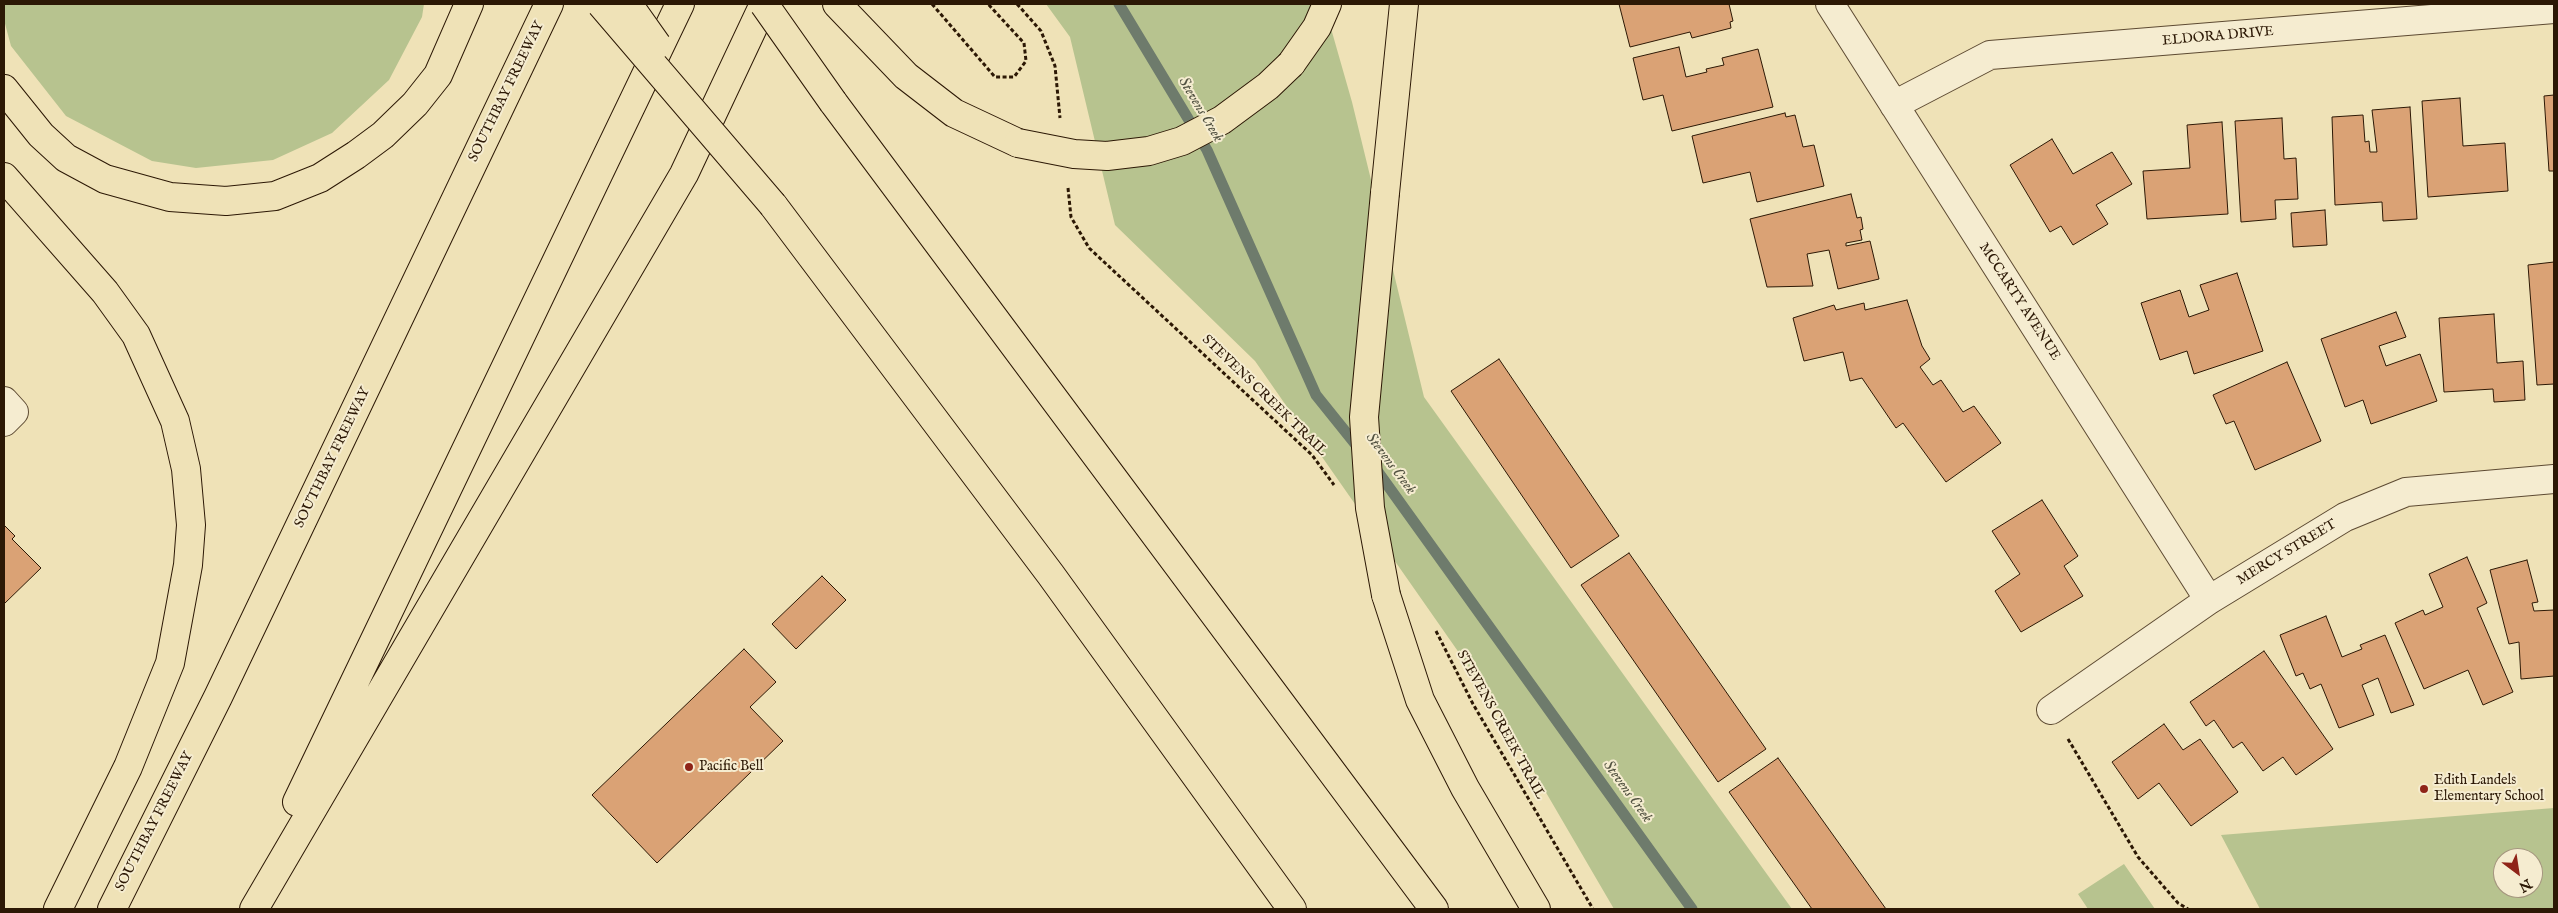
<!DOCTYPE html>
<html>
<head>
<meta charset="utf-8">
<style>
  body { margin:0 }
  #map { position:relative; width:2558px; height:913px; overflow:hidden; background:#efe2b7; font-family:"IM FELL English",serif }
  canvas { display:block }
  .frame { position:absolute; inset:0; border:5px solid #2c1805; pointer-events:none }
  .north { position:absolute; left:2493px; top:848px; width:50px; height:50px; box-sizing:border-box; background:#f5ecd0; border:1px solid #a5977f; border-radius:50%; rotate:149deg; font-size:14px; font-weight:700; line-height:20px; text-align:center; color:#2c1805 }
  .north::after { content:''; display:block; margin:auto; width:18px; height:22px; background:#8f2418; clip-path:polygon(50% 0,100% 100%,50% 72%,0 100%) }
</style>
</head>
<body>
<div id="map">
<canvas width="2558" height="913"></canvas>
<div class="frame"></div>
<div class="north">N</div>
</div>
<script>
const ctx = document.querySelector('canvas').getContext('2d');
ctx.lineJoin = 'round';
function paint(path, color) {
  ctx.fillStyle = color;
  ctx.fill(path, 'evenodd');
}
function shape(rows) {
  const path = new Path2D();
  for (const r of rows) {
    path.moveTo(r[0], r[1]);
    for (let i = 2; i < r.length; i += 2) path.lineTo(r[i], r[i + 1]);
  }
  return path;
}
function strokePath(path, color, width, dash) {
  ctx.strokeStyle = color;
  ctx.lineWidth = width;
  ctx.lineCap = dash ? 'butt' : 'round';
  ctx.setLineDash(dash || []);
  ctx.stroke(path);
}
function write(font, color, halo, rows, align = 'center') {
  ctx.font = font + ' "IM FELL English",serif';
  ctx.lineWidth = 4;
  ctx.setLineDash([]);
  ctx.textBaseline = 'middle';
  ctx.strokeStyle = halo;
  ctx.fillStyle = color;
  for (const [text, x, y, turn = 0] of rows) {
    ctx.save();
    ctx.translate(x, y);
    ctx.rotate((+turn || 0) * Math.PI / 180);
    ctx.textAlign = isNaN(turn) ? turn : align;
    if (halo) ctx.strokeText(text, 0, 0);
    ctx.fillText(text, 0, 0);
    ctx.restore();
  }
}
const green = shape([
  [4,4,424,4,422,17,389,80,332,133,273,160,196,168,152,161,66,116,11,46,4,20],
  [1046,4,1324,4,1352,102,1424,397,1792,909,1614,909,1492,700,1255,361,1115,225,1070,37],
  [2554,808,2554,909,2260,909,2221,835],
  [2503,858,2533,858,2533,888,2503,888],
  [2124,864,2155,909,2088,909,2078,894]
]);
const stream = shape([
  [1119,4,1207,150,1316,395,1361,451],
  [1373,465,1692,909]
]);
const building = shape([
  [1619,4,1729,4,1733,21,1730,22,1731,28,1692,38,1690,32,1630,47,1619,4],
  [1679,47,1686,77,1707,72,1706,69,1724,65,1722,58,1758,49,1773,107,1672,131,1663,95,1643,100,1633,58,1679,47],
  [2554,95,2554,171,2549,171,2544,96,2554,95],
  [2460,98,2463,146,2505,143,2508,191,2428,197,2422,101,2460,98],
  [2410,107,2417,219,2383,221,2382,202,2335,205,2332,117,2363,115,2365,142,2369,141,2370,152,2377,152,2372,110,2410,107],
  [1785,113,1786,117,1795,115,1803,147,1814,145,1824,186,1757,202,1750,172,1703,183,1692,136,1785,113],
  [2282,118,2284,159,2296,158,2298,199,2275,200,2276,219,2241,222,2235,121,2282,118],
  [2222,122,2228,214,2147,219,2143,171,2190,168,2187,125,2222,122],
  [2052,139,2073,174,2112,152,2132,184,2096,205,2108,224,2073,245,2061,226,2050,232,2010,165,2052,139],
  [1851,194,1857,218,1861,217,1863,229,1860,230,1862,240,1846,243,1846,246,1870,241,1879,279,1838,289,1829,250,1807,254,1813,286,1767,287,1750,219,1851,194],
  [2325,210,2327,245,2293,247,2291,213,2325,210],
  [2554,262,2554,384,2537,385,2528,265,2554,262],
  [2237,273,2263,351,2194,374,2187,351,2160,360,2141,303,2180,290,2189,317,2209,310,2200,285,2237,273],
  [1907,300,1922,346,1930,359,1920,367,1933,385,1941,380,1963,412,1974,406,2001,443,1946,482,1903,423,1896,428,1862,378,1850,381,1843,352,1804,361,1793,318,1834,305,1836,310,1864,303,1865,310,1907,300],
  [2396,312,2406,337,2379,346,2386,366,2420,354,2437,401,2371,424,2363,400,2345,407,2321,339,2396,312],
  [2494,314,2497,363,2523,361,2525,400,2494,402,2493,389,2444,392,2439,318,2494,314],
  [1499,359,1619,536,1571,568,1451,391,1499,359],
  [2287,362,2321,441,2255,470,2234,421,2226,424,2213,395,2287,362],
  [2042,500,2078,556,2064,566,2083,596,2021,632,1995,591,2020,574,1992,531,2042,500],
  [4,525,15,536,12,539,41,568,4,604,4,525],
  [1629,553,1766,749,1718,782,1581,585,1629,553],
  [2467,557,2487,603,2477,608,2513,692,2483,705,2468,670,2424,689,2395,623,2423,610,2425,615,2443,607,2429,574,2467,557],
  [2527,560,2538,602,2532,603,2534,611,2554,610,2554,676,2521,679,2519,642,2509,644,2490,570,2527,560],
  [822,576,846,600,796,649,772,624,822,576],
  [2326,616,2342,657,2362,649,2360,645,2385,635,2414,705,2391,713,2378,678,2362,685,2374,715,2339,728,2321,684,2310,689,2303,673,2296,676,2280,635,2326,616],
  [744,649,776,682,750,707,783,741,657,863,592,795,744,649],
  [2264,651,2333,749,2296,775,2283,757,2263,771,2242,742,2233,748,2214,720,2206,726,2190,702,2264,651],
  [2164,724,2183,750,2200,739,2238,792,2191,826,2159,783,2138,799,2112,762,2164,724],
  [1778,758,1886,909,1812,909,1729,792,1778,758]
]);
const path = shape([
  [932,4,995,77,1014,77,1026,61,1024,43,988,4],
  [1017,4,1041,31,1055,66,1060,118],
  [1068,188,1071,217,1089,248,1312,455,1334,485],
  [1436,631,1473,704,1593,909],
  [2068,739,2138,857,2178,903,2188,909]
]);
const minor = shape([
  [1830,4,2209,600],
  [1894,105,1990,55,2554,9],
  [4,401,14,412,4,422],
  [2051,710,2209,600,2345,517,2406,492,2554,479]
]);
const highway = shape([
  [837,4,906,76,954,113,1018,143],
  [1291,64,1317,27,1327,4],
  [4,89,41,135,66,158,105,179,170,197,226,201,275,196,320,178,356,155,383,135,415,104,438,75,469,4],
  [833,102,1434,909],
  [4,177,105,292,136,335,175,421,186,469,191,525,188,565,170,663,128,767,58,909],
  [1385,193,1404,4],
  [773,205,1051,575,1292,909],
  [1386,595,1420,700,1465,788,1536,909],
  [297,802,680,4],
  [112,909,218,697,549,4],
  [254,909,684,174,764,4]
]);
const highwayBridge = shape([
  [601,4,773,205],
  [628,4,657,45],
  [764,4,833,102],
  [1018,143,1074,154,1107,156,1149,151,1182,141,1222,120,1268,86,1291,64],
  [1385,193,1364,417,1370,508,1386,595]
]);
const markers = [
  [689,767,5,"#8f2418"],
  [2424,789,5,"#8f2418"]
];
const streetNames = [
  ["ELDORA DRIVE",2218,37,-5],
  ["SOUTHBAY FREEWAY",507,92,-64],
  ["MCCARTY AVENUE",2019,302,57],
  ["STEVENS CREEK TRAIL",1264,396,44],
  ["SOUTHBAY FREEWAY",333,458,-64],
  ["MERCY STREET",2287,553,-31],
  ["STEVENS CREEK TRAIL",1500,725,61],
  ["SOUTHBAY FREEWAY",155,822,-63]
];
const poiNames = [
  ["Pacific Bell",699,767],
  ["Edith Landels",2434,781],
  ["Elementary School",2434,797]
];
const waterNames = [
  ["Stevens Creek",1200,110,59],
  ["Stevens Creek",1390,464,53],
  ["Stevens Creek",1627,792,54]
];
paint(green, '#b7c38f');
strokePath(stream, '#6e7b6c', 11);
paint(building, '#daa275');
strokePath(building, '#2c1805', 1);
strokePath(minor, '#5d4a32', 30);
strokePath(highway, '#2c1805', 30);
strokePath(path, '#2c1805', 3, [4, 2.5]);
strokePath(minor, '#f5ecd0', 28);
strokePath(highway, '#efe2b7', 28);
strokePath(highwayBridge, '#2c1805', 30, []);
strokePath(highwayBridge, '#efe2b7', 28);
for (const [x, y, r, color] of markers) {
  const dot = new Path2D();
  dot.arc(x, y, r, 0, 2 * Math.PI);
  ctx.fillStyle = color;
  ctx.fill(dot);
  strokePath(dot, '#f5ecd0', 2);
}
write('14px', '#2c1805', '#f5ecd0', streetNames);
write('14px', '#2c1805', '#f5ecd0', poiNames, 'left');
write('italic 15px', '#525241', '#f5ecd0', waterNames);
</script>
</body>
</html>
